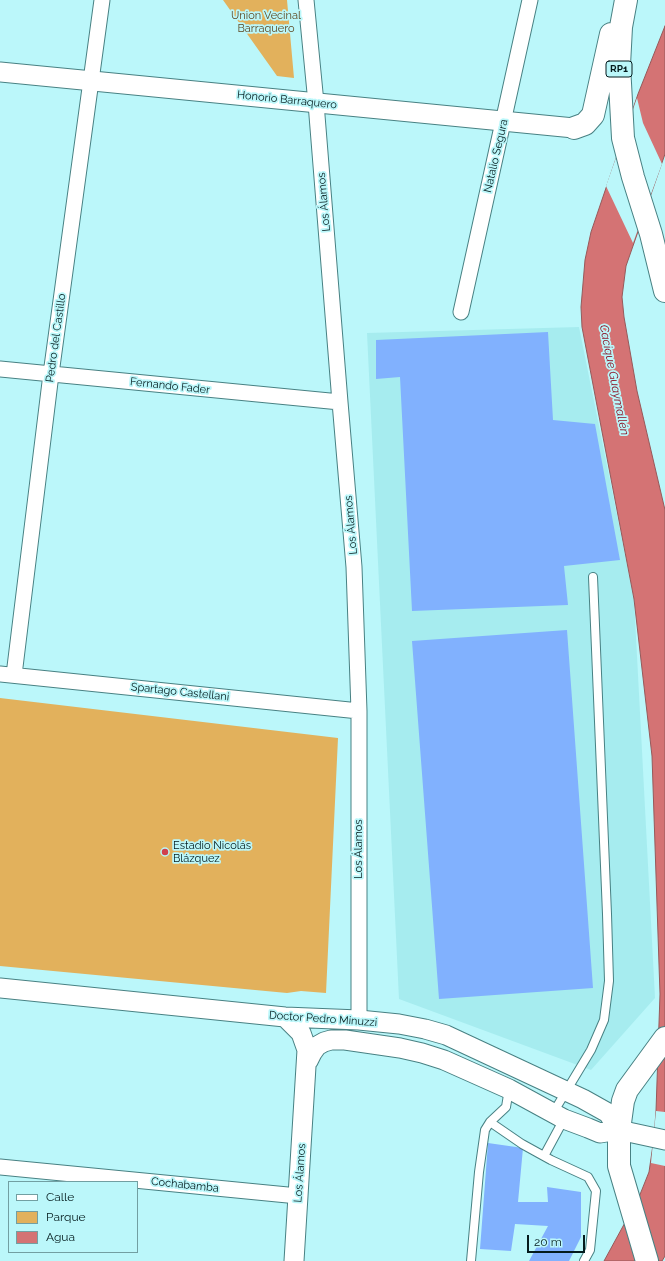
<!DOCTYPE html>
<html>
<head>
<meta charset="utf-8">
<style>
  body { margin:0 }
  #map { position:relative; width:665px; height:1261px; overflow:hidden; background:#bbf7fa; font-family:Raleway,sans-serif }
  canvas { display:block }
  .legend { position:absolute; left:8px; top:1181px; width:130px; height:72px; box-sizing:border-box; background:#bbf7fa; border:1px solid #729fa2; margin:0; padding:5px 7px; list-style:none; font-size:12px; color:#041b1d }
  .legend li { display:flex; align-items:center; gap:8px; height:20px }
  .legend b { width:20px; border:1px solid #729fa2 }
  .scale { position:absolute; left:527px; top:1235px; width:58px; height:18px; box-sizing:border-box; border:2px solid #041b1d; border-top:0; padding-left:5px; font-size:12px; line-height:14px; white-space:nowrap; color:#041b1d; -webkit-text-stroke:3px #bbf7fa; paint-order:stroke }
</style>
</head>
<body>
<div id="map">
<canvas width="665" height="1261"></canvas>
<ul class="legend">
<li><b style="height:5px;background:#fff"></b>Calle</li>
<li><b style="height:11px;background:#e2b15c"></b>Parque</li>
<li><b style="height:11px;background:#d47374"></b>Agua</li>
</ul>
<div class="scale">20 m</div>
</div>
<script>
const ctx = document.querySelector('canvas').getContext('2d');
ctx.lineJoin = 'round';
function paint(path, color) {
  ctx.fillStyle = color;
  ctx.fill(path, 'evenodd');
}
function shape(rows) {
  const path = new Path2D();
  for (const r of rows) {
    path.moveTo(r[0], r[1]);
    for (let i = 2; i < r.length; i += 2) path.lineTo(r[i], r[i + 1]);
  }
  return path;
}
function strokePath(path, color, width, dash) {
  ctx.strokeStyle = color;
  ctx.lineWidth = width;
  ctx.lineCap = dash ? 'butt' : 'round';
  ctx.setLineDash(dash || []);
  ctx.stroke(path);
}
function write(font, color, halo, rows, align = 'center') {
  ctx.font = font + ' Raleway,sans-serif';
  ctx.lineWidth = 3.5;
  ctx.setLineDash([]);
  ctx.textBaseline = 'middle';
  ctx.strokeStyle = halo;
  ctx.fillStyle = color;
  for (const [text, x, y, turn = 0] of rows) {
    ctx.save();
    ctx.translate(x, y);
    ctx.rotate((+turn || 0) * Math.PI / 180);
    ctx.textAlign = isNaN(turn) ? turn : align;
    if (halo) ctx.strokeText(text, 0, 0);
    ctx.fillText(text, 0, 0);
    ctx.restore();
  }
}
const built = shape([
  [579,327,634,599,655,998,591,1070,399,999,367,333]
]);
const green = shape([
  [223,0,287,0,294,78,277,76],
  [0,698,338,738,326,993,301,991,287,993,0,966]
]);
const water = shape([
  [665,26,665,154,626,266,622,297,624,317,637,391,665,510,665,1256,662,1261,604,1261,639,1197,649,1172,654,1138,656,1111,660,994,652,756,634,599,582,327,581,307,585,260,591,232,638,94,665,26]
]);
const pier = shape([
  [637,98,643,123,662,164,633,243,606,186],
  [656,1111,665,1112,665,1166,651,1163]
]);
const building = shape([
  [548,332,553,420,595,424,620,560,564,566,568,605,412,611,400,377,376,379,376,340],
  [567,630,593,988,439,999,412,641],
  [488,1143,523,1148,518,1202,548,1202,547,1187,581,1192,581,1237,569,1261,529,1261,548,1226,515,1224,511,1251,480,1249]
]);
const service = shape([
  [553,1113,591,1050,604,1020,609,981,607,914,593,577],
  [490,1122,522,1144,551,1160,588,1177,596,1191,590,1250,584,1261],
  [544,1156,564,1119],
  [471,1261,479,1172,485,1130,490,1122,506,1107,509,1089]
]);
const minor = shape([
  [306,0,316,103,340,402,354,567,359,711,359,1020],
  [461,312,530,0],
  [0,369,340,402],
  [0,674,359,711],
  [14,675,51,374,102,0],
  [0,1167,298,1196]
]);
const tertiary = shape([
  [0,72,574,128],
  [0,988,285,1017,359,1020,399,1024,425,1029,446,1035,583,1099,608,1113,619,1130],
  [285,1017,301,1033,307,1050,294,1261],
  [308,1061,312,1053,317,1046,324,1042,331,1040,345,1040,400,1048,422,1053,444,1060,509,1089,564,1119,588,1128,600,1133,619,1130,665,1140]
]);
const motorway = shape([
  [626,0,621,27,619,65,623,138,633,177,651,234,665,291],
  [574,128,585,124,593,115,611,34],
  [647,1261,619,1166,619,1130,623,1101,627,1090,665,1038]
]);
const markers = [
  [165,852,4,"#d1404d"]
];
const shields = [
  [619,69,26]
];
const shieldNames = [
  ["RP1",619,69]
];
const parkNames = [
  ["Union Vecinal",266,16],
  ["Barraquero",266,29]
];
const streetNames = [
  ["Honorio Barraquero",287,100,6],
  ["Natalio Segura",496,156,-77],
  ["Los Álamos",324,202,-95],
  ["Pedro del Castillo",56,338,-82],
  ["Fernando Fader",170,386,6],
  ["Los Álamos",351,525,-95],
  ["Spartago Castellani",180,692,6],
  ["Los Álamos",359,849,-90],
  ["Doctor Pedro Minuzzi",323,1019,4],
  ["Los Álamos",300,1173,-86],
  ["Cochabamba",185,1185,6]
];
const poiNames = [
  ["Estadio Nicolás",173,846],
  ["Blázquez",173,859]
];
const waterNames = [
  ["Cacique Guaymallén",614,380,79]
];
paint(built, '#a6ecef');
paint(green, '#e2b15c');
paint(water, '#d47374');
strokePath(water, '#96595a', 1);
paint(pier, '#bbf7fa');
paint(building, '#81b1fe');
strokePath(service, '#488183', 10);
strokePath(minor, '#488183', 17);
strokePath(tertiary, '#488183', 21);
strokePath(motorway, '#488183', 24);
strokePath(service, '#fff', 8);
strokePath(minor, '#fff', 15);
strokePath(tertiary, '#fff', 19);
strokePath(motorway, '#fff', 22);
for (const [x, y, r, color] of markers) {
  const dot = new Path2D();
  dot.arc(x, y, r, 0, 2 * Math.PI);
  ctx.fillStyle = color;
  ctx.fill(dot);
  strokePath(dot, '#bbf7fa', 1.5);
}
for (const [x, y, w] of shields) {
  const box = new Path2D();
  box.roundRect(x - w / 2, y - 8, w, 16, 3);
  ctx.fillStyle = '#bbf7fa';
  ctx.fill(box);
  strokePath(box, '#041b1d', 1);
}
write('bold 10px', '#041b1d', null, shieldNames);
write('11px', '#5d4822', '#bbf7fa', parkNames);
write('11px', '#041b1d', '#bbf7fa', streetNames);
write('11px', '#041b1d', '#bbf7fa', poiNames, 'left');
write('italic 12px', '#8c1427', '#bbf7fa', waterNames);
</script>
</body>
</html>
